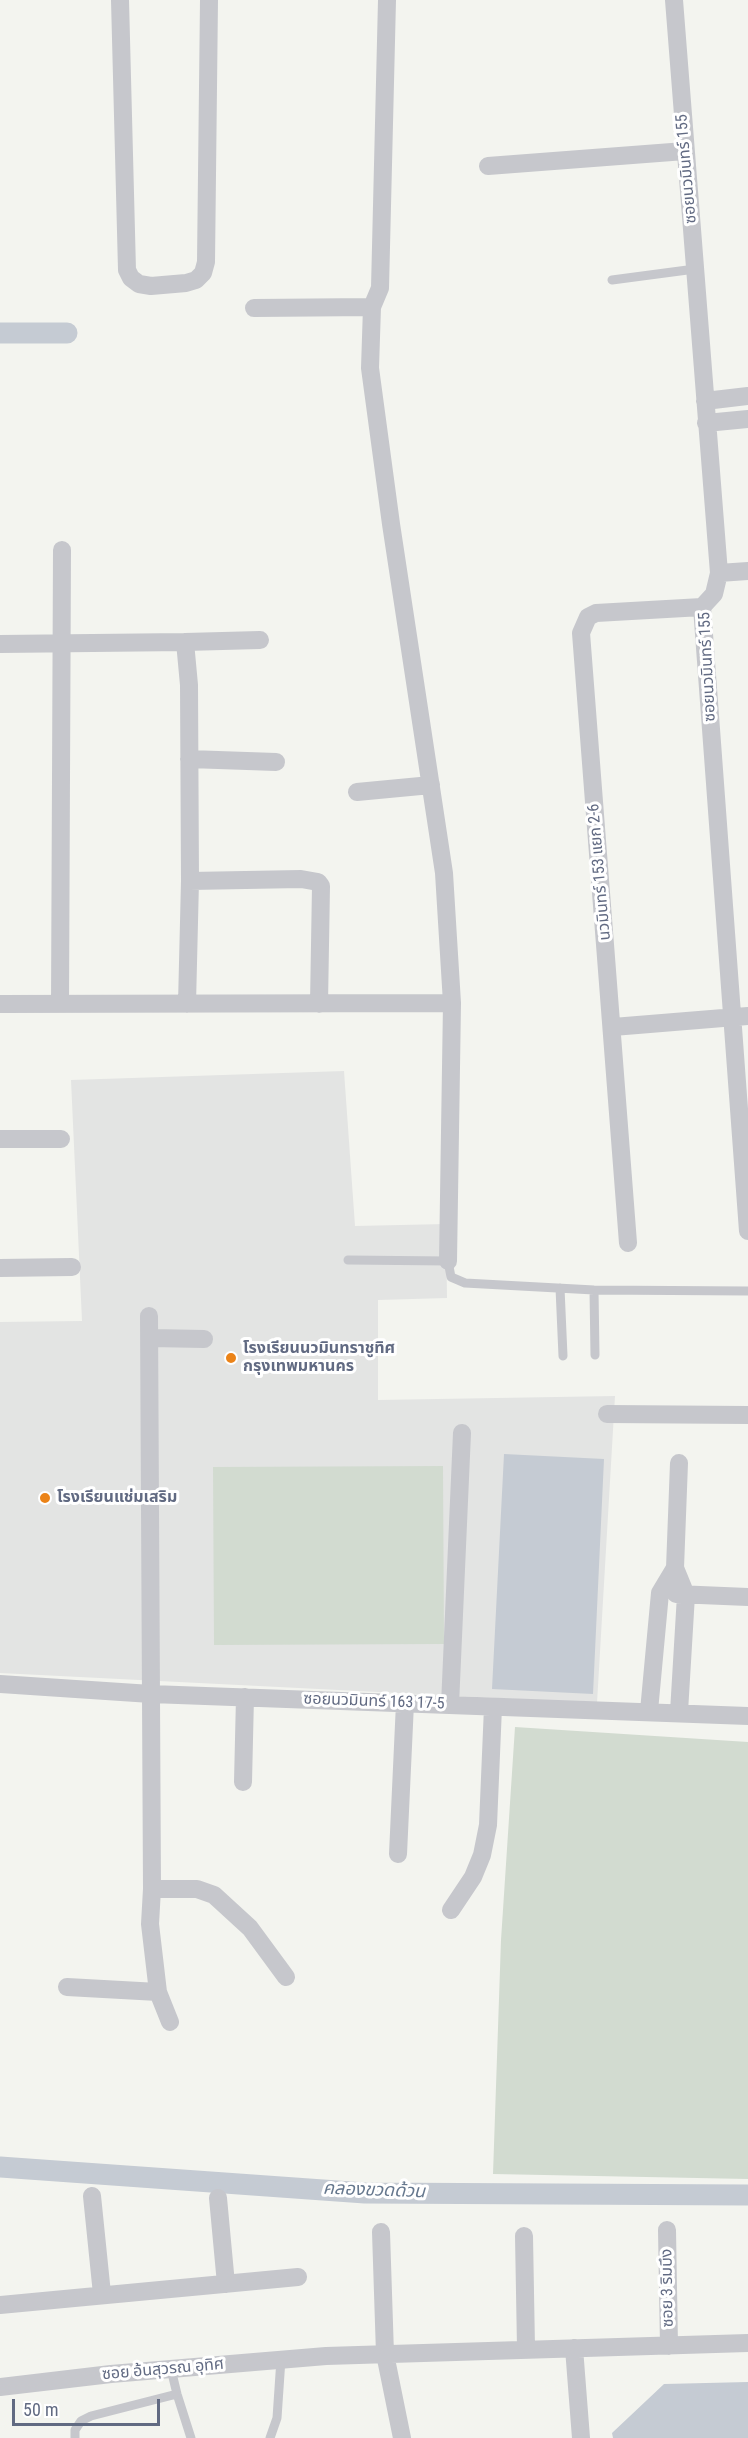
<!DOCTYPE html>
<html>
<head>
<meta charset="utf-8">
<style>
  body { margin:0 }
  #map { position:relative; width:748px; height:2438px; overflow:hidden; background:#f3f4ef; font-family:"Roboto Condensed",sans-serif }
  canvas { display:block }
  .scale { position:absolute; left:12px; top:2399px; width:148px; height:27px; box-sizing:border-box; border:3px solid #616a82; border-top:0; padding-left:8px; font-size:18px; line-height:21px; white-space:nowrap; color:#616a82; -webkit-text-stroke:4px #fff; paint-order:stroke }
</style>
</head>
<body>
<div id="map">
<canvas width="748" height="2438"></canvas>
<div class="scale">50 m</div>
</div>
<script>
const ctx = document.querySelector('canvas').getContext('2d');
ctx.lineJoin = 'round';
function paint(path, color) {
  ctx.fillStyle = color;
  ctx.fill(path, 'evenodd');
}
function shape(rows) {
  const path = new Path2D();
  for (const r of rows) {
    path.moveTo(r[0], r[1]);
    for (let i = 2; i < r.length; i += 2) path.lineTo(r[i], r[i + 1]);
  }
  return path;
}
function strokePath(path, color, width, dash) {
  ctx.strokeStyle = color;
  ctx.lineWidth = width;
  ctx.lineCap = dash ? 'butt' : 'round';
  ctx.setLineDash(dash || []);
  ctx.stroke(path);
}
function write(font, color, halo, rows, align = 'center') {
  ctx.font = font + ' "Roboto Condensed","Noto Sans Thai",sans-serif';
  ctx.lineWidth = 6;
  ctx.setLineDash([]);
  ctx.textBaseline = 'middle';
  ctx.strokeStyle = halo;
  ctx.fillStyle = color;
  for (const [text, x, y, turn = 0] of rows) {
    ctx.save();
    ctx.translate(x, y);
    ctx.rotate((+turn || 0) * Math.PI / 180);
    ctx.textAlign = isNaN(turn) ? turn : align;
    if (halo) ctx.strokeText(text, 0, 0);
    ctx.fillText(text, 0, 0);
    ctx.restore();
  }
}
const built = shape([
  [344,1071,355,1226,446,1224,447,1298,378,1300,378,1400,615,1396,597,1703,0,1673,0,1322,82,1321,71,1080]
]);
const green = shape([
  [443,1466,444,1644,214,1645,213,1467],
  [515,1727,748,1742,748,2179,493,2174,501,1940]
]);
const water = shape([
  [504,1454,604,1459,593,1694,492,1689],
  [748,2382,748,2438,613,2438,612,2433,664,2384]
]);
const canal = shape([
  [0,333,67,333],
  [0,2167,365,2193,748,2195]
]);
const lane = shape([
  [612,280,695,269],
  [348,1260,448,1261,451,1277,465,1283,594,1290,748,1291],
  [560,1288,563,1356],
  [594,1290,595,1355],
  [171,2369,177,2394,191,2438],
  [75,2438,75,2430,81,2421,91,2416,177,2394],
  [270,2438,277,2418,281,2359]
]);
const street = shape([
  [120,0,127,270,131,278,139,284,151,286,186,283,196,280,203,273,206,262,209,0],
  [387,0,380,288,372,307,370,368,391,524,444,873,452,1003,448,1261],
  [674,0,719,573,714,594,702,607,748,1231],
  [488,166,685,151],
  [254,308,372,307],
  [705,401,748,396],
  [706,423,748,419],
  [719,573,748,571],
  [0,644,185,642],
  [189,759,276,762],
  [357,792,431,785],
  [190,881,301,879,318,882,321,886,319,1004],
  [0,1004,452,1003],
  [60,1004,62,550],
  [187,1004,190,881,189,685,185,642,260,640],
  [613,1027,748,1016],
  [0,1139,61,1139],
  [628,1243,581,633,588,617,596,613,702,607],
  [0,1268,72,1267],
  [149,1316,152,1889,150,1924,158,1992,170,2022],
  [151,1338,204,1339],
  [607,1414,748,1415],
  [679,1463,675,1568,686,1595,679,1712],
  [676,1594,748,1597],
  [0,1684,151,1694,748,1716],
  [450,1705,462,1433],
  [649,1711,660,1593,675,1568],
  [243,1782,245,1697],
  [398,1854,405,1703],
  [152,1889,197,1889,214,1895,250,1928,286,1977],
  [451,1910,473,1877,482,1855,488,1825,493,1707],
  [67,1987,158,1992],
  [92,2196,102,2294],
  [218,2198,226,2284],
  [667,2230,669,2346],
  [381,2232,385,2354,402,2438],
  [524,2236,526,2348],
  [0,2305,298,2277],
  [574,2348,581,2438],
  [0,2387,111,2374,326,2356,748,2343]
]);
const markers = [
  [231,1358,6,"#eb8318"],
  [45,1498,6,"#eb8318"]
];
const streetNames = [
  ["ซอยนวมินทร์ 155",687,169,-95],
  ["ซอยนวมินทร์ 155",708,667,-93],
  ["นวมินทร์ 153 แยก 2-6",600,872,-95],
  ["ซอยนวมินทร์ 163 17-5",374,1702,2],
  ["ซอย 3 ริมบึง",668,2288,-91],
  ["ซอย อ้นสุวรณ อุทิศ",163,2370,-5]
];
const poiNames = [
  ["โรงเรียนนวมินทราชูทิศ",243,1349],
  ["กรุงเทพมหานคร",243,1367],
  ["โรงเรียนแช่มเสริม",57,1498]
];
const waterNames = [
  ["คลองขวดด้วน",374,2191,2]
];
paint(built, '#e3e4e3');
paint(green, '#d2dbd0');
paint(water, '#c5cbd3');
strokePath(canal, '#c5cbd3', 21);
strokePath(lane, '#c6c7cc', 9);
strokePath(street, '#c6c7cc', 18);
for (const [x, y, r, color] of markers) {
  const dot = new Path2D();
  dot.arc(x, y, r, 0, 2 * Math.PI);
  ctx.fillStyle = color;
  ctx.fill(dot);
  strokePath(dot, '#fff', 2);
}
write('16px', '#616a82', '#fff', streetNames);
write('bold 16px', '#616a82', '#fff', poiNames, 'left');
write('italic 18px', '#66788e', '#fff', waterNames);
</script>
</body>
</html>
